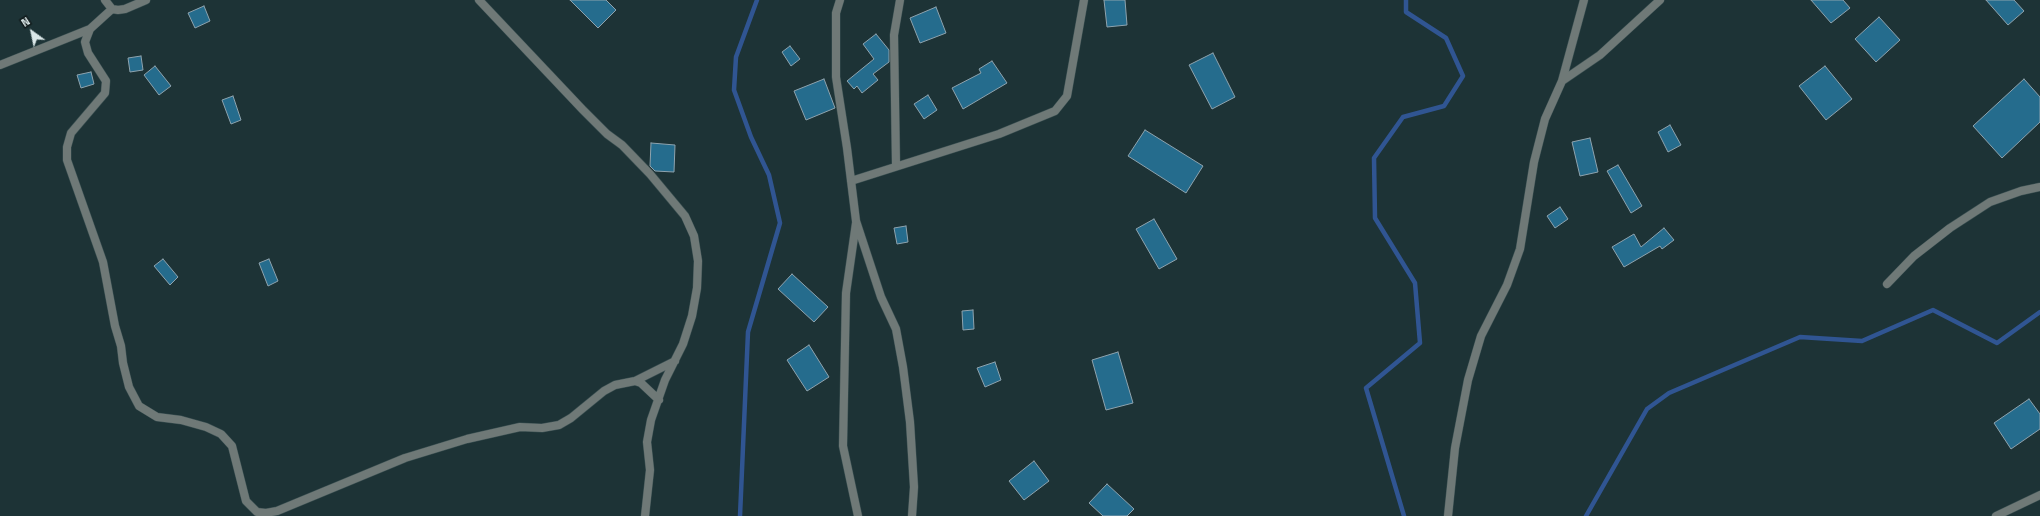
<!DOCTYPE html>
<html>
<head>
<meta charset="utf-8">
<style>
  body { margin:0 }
  #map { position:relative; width:2040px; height:516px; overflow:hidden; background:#1d3336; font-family:"Titillium Web",sans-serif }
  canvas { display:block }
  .north { position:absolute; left:12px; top:12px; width:40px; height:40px; -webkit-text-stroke:3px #0f191a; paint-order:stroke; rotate:327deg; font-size:11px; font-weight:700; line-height:16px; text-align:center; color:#dae7e8 }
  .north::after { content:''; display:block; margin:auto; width:14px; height:18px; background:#dae7e8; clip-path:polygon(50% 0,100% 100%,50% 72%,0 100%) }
</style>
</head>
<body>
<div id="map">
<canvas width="2040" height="516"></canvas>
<div class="north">N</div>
</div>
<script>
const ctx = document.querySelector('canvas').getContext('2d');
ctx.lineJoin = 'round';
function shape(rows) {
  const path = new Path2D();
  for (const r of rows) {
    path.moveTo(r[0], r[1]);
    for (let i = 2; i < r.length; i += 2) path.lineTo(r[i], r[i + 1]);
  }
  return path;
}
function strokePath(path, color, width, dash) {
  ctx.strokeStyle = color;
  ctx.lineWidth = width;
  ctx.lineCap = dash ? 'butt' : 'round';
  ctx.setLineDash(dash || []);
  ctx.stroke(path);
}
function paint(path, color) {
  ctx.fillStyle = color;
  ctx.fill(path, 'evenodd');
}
const stream = shape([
  [740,516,748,332,780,223,769,175,751,137,734,90,736,57,757,0],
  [1404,516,1366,388,1420,343,1415,283,1375,218,1374,158,1403,117,1444,106,1463,76,1446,38,1406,12,1406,0],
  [1586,516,1647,409,1669,393,1800,337,1862,341,1933,310,1997,343,2040,312]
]);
const building = shape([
  [570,0,606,0,616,10,598,28,570,0],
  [1104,0,1125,0,1127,25,1107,27,1104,0],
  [1811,0,1843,0,1850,8,1831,23,1811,0],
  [1986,0,2014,0,2024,11,2008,25,1986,0],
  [204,6,210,21,195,28,188,13,204,6],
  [936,7,946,33,920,43,910,18,936,7],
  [1879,17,1900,40,1876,62,1855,39,1879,17],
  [876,34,889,50,889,62,873,74,878,80,862,93,857,86,854,89,847,81,874,59,863,44,876,34],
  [790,46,800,59,791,66,782,52,790,46],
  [1213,53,1235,97,1212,109,1189,65,1213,53],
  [141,56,143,70,130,72,128,58,141,56],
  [992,61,1007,83,963,109,952,88,981,73,979,69,992,61],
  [155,66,171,86,159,95,144,75,155,66],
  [1825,66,1852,99,1826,120,1799,86,1825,66],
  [91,72,94,84,81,88,77,75,91,72],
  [824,79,835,108,806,120,794,91,824,79],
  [2024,79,2040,97,2040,122,2002,158,1973,126,2024,79],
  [928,95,937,110,924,119,914,104,928,95],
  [233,96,241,120,231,124,222,100,233,96],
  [1670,125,1681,145,1668,152,1658,132,1670,125],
  [1145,130,1203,166,1186,193,1128,156,1145,130],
  [1590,138,1598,172,1580,176,1572,142,1590,138],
  [651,143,675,145,674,172,655,171,650,166,651,143],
  [1618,165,1642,206,1631,213,1607,171,1618,165],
  [1560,207,1568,219,1555,228,1547,216,1560,207],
  [1154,219,1177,259,1159,269,1136,229,1154,219],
  [906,226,908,242,897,244,894,228,906,226],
  [1664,228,1674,240,1662,249,1660,246,1624,267,1612,247,1634,234,1641,247,1664,228],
  [163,259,178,277,170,285,154,266,163,259],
  [269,259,278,281,268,286,259,263,269,259],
  [792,274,828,307,814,322,778,289,792,274],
  [973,310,974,329,963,330,962,311,973,310],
  [809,345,829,377,807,391,787,360,809,345],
  [1118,352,1133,403,1106,410,1092,360,1118,352],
  [995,362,1001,380,985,387,977,368,995,362],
  [2029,399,2040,414,2040,429,2011,449,1994,423,2029,399],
  [1034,461,1049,481,1024,500,1009,481,1034,461],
  [1107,484,1134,509,1127,516,1103,516,1089,503,1107,484]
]);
const street = shape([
  [105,0,112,9,118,10,125,9,146,0],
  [479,0,583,110,607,134,622,145,650,174,685,216,694,236,698,261,697,288,692,316,683,344,665,380,651,420,647,442,650,470,645,516],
  [840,0,836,13,836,77,847,148,856,221,881,297,896,329,903,367,910,422,914,487,912,516],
  [112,9,90,29,85,42,88,53,106,81,105,93,71,133,67,147,67,160,103,262,115,326,121,346,123,363,129,387,139,406,157,417,181,420,206,427,221,434,232,446,246,501,257,512,266,513,277,511,405,458,467,439,520,427,542,428,559,425,571,418,604,391,615,385,635,381,641,383,659,400],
  [0,65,90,29],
  [1562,81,1600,55,1660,0],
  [896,165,894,35,900,0],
  [851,181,999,134,1055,111,1067,96,1084,0],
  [856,223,846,293,843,446,858,516],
  [1887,284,1914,256,1950,228,1990,202,2021,191,2040,187],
  [635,381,675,361],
  [1448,516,1455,448,1468,380,1481,336,1507,285,1520,249,1534,162,1545,119,1562,81,1584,0],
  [1996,516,2040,495]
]);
strokePath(stream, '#305592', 4.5);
paint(building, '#256c8d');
strokePath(building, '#8ea3ae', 1);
strokePath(street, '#3b5052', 9);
strokePath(street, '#6f7977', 8);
</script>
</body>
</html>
